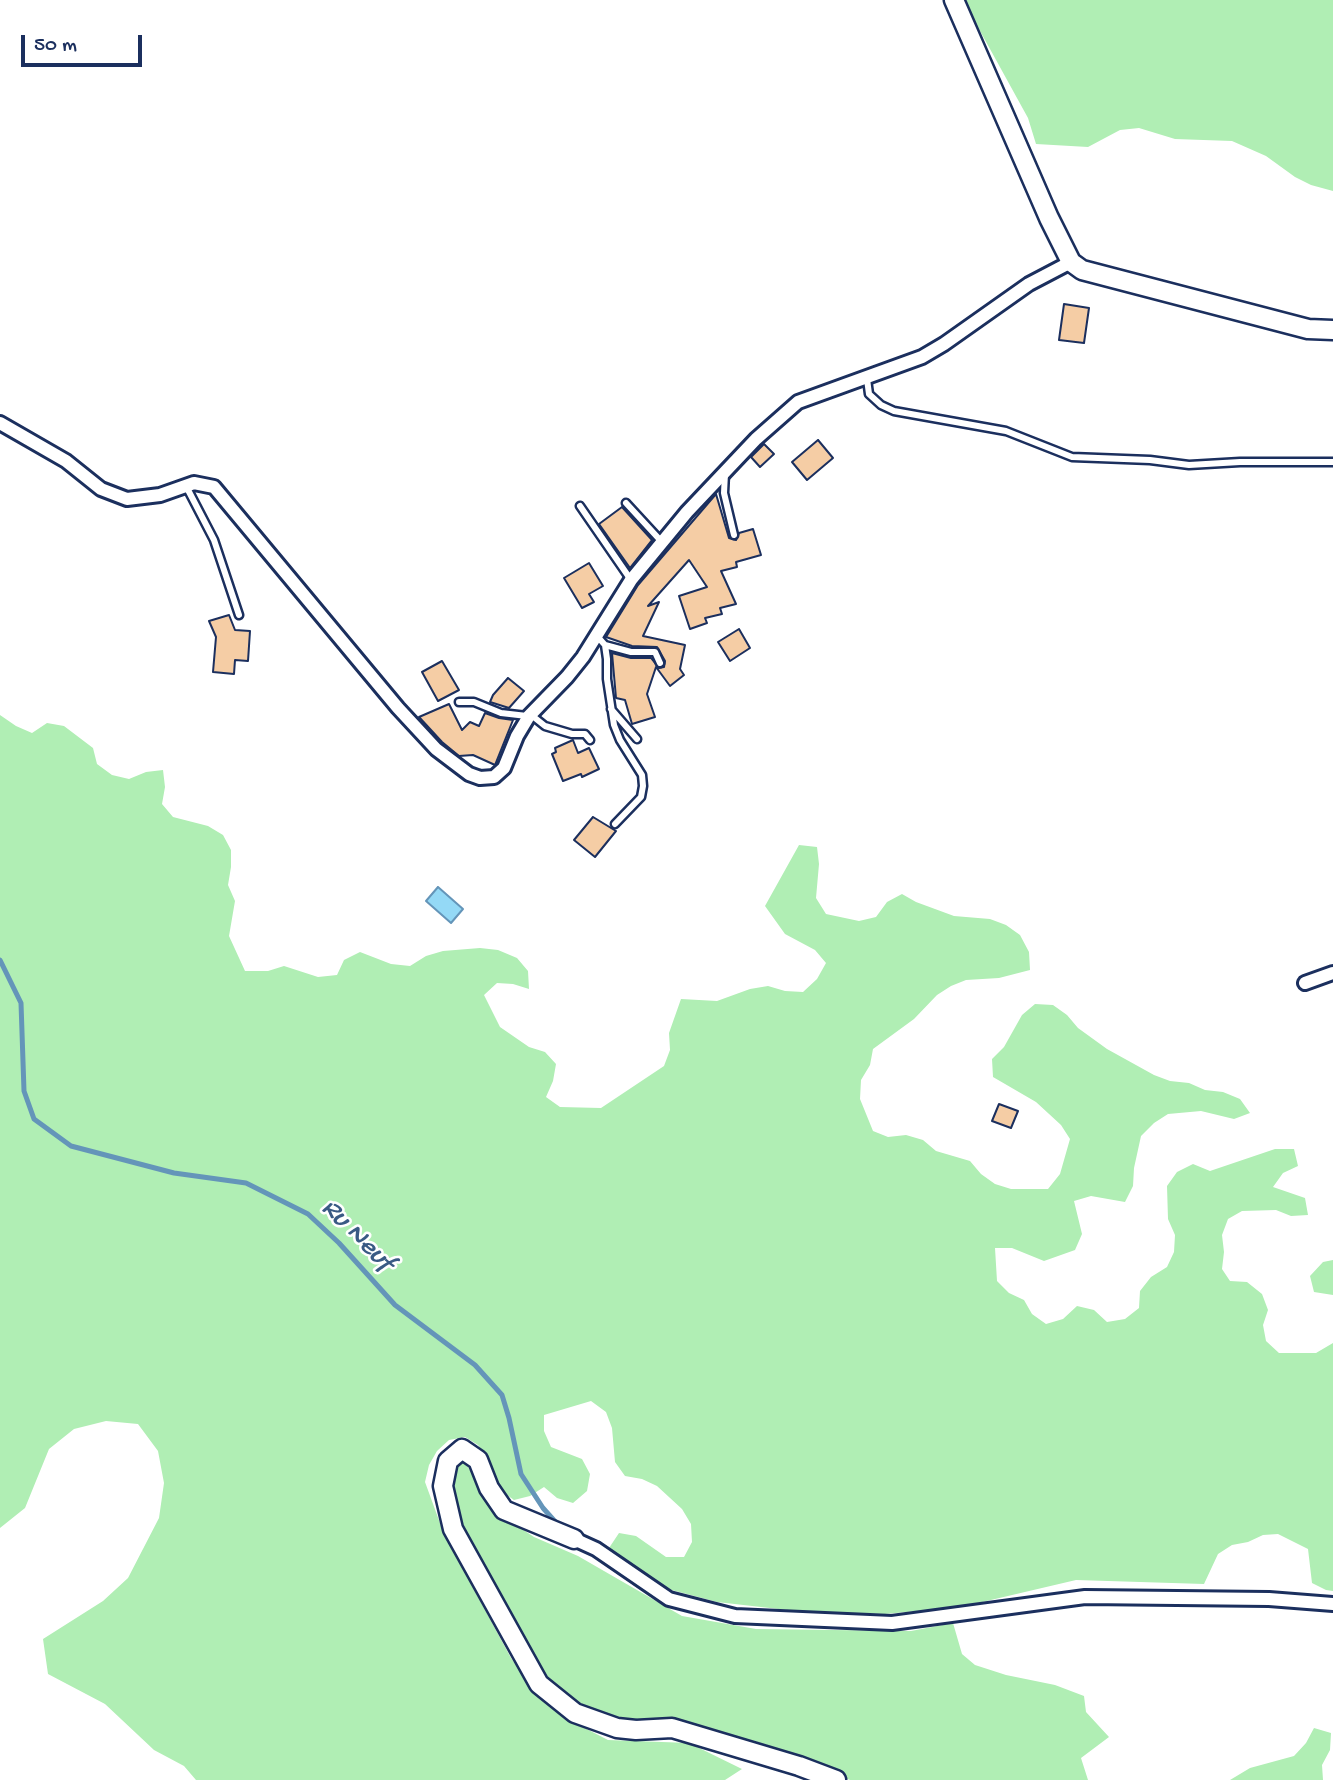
<!DOCTYPE html>
<html>
<head>
<meta charset="utf-8">
<style>
  body { margin:0 }
  #map { position:relative; width:1333px; height:1780px; overflow:hidden; background:#fff; font-family:"Gochi Hand",sans-serif }
  canvas { display:block }
  .scale { position:absolute; left:21px; top:35px; width:121px; height:32px; box-sizing:border-box; border:4px solid #1b2f5e; border-top:0; padding-left:9px; font-size:21px; line-height:24px; white-space:nowrap; color:#1b2f5e; -webkit-text-stroke:5px #fff; paint-order:stroke }
</style>
</head>
<body>
<div id="map">
<canvas width="1333" height="1780"></canvas>
<div class="scale">50 m</div>
</div>
<script>
const ctx = document.querySelector('canvas').getContext('2d');
ctx.lineJoin = 'round';
function paint(path, color) {
  ctx.fillStyle = color;
  ctx.fill(path, 'evenodd');
}
function shape(rows) {
  const path = new Path2D();
  for (const r of rows) {
    path.moveTo(r[0], r[1]);
    for (let i = 2; i < r.length; i += 2) path.lineTo(r[i], r[i + 1]);
  }
  return path;
}
function strokePath(path, color, width, dash) {
  ctx.strokeStyle = color;
  ctx.lineWidth = width;
  ctx.lineCap = dash ? 'butt' : 'round';
  ctx.setLineDash(dash || []);
  ctx.stroke(path);
}
function write(font, color, halo, rows, align = 'center') {
  ctx.font = font + ' "Gochi Hand",sans-serif';
  ctx.lineWidth = 5;
  ctx.setLineDash([]);
  ctx.textBaseline = 'middle';
  ctx.strokeStyle = halo;
  ctx.fillStyle = color;
  for (const [text, x, y, turn = 0] of rows) {
    ctx.save();
    ctx.translate(x, y);
    ctx.rotate((+turn || 0) * Math.PI / 180);
    ctx.textAlign = isNaN(turn) ? turn : align;
    if (halo) ctx.strokeText(text, 0, 0);
    ctx.fillText(text, 0, 0);
    ctx.restore();
  }
}
const green = shape([
  [963,0,1333,0,1333,191,1311,185,1295,177,1266,156,1232,141,1175,139,1139,128,1120,130,1088,147,1036,144,1028,118],
  [0,715,16,726,32,733,47,723,64,726,93,748,97,764,112,775,129,779,146,772,163,770,165,787,162,804,173,817,208,826,223,835,231,850,231,867,228,885,235,901,229,936,245,971,268,971,284,966,318,977,337,975,344,960,360,952,391,964,410,966,426,956,443,951,480,948,498,950,517,958,528,971,529,989,513,984,497,983,484,995,500,1027,529,1047,545,1052,556,1064,553,1081,546,1097,560,1107,601,1108,664,1066,670,1050,669,1033,681,999,717,1001,750,989,768,986,785,991,803,992,817,979,826,963,815,950,785,934,765,906,799,845,817,847,819,864,816,898,826,914,859,921,876,917,887,902,902,894,916,902,954,916,990,919,1006,925,1020,935,1029,952,1030,970,999,978,966,980,951,986,937,995,914,1019,873,1049,870,1065,861,1080,860,1099,873,1131,888,1137,906,1135,923,1140,936,1151,970,1161,981,1174,995,1184,1011,1189,1048,1189,1060,1174,1070,1139,1061,1125,1036,1102,993,1077,992,1059,1004,1047,1022,1015,1035,1004,1053,1005,1067,1015,1078,1028,1107,1049,1154,1075,1170,1081,1189,1083,1205,1090,1223,1092,1240,1099,1250,1113,1234,1119,1201,1111,1168,1114,1154,1123,1141,1136,1134,1168,1133,1186,1125,1202,1091,1196,1074,1201,1082,1234,1075,1250,1044,1261,1012,1248,995,1248,997,1281,1009,1293,1024,1300,1032,1314,1046,1324,1063,1319,1077,1306,1094,1310,1107,1322,1125,1319,1139,1308,1140,1291,1151,1277,1167,1267,1174,1252,1175,1235,1168,1219,1167,1186,1177,1172,1193,1164,1210,1171,1275,1149,1294,1149,1298,1166,1283,1173,1273,1187,1305,1198,1308,1215,1291,1216,1276,1210,1242,1211,1228,1219,1222,1235,1224,1252,1222,1269,1230,1281,1247,1282,1262,1294,1268,1310,1263,1325,1266,1341,1279,1353,1316,1353,1333,1343,1333,1591,1326,1590,1312,1583,1308,1549,1278,1534,1263,1535,1248,1542,1232,1545,1218,1554,1204,1584,1076,1580,961,1607,885,1614,805,1612,717,1602,664,1588,609,1548,619,1533,636,1536,666,1557,684,1557,692,1542,691,1524,682,1509,657,1486,642,1479,625,1476,615,1462,612,1428,606,1412,591,1401,544,1415,544,1431,551,1447,582,1459,590,1474,587,1491,573,1503,557,1498,544,1487,530,1496,514,1500,500,1490,490,1475,488,1459,478,1445,465,1437,449,1440,437,1451,429,1465,425,1482,444,1534,511,1658,538,1696,571,1721,608,1740,689,1743,742,1769,725,1780,196,1780,184,1766,154,1750,105,1704,48,1674,43,1639,103,1601,128,1578,159,1518,164,1483,158,1451,138,1424,106,1421,74,1429,49,1449,25,1508,0,1528],
  [1333,1260,1333,1295,1314,1292,1310,1276,1323,1262],
  [464,1461,498,1513,534,1537,578,1556,682,1616,756,1629,911,1631,953,1623,962,1654,975,1665,1006,1675,1055,1685,1084,1696,1086,1712,1109,1737,1081,1758,1088,1780,850,1780,767,1745,678,1720,628,1721,583,1706,545,1676,488,1579,463,1525,451,1484,455,1466],
  [1314,1728,1331,1733,1330,1750,1322,1765,1323,1780,1230,1780,1250,1768,1294,1756,1306,1743]
]);
const water = shape([
  [438,887,463,909,451,923,426,901,438,887]
]);
const stream = shape([
  [0,960,21,1003,24,1091,34,1119,71,1146,174,1173,246,1183,308,1214,339,1243,395,1305,475,1365,502,1395,509,1418,521,1474,543,1508,559,1526]
]);
const building = shape([
  [1064,304,1089,308,1084,343,1059,340,1064,304],
  [818,440,833,458,807,480,792,462,818,440],
  [764,444,774,454,760,467,751,457,764,444],
  [716,494,729,538,736,540,739,533,753,529,761,555,736,562,737,567,721,571,736,604,720,608,722,614,705,618,707,623,690,629,679,596,707,587,689,560,648,606,659,602,643,636,685,645,680,669,684,675,670,686,656,667,647,694,655,717,632,724,625,700,616,698,612,653,631,658,651,658,659,668,664,667,665,661,657,647,632,646,606,637,638,585,716,494],
  [622,507,652,540,630,568,599,524,622,507],
  [589,563,603,586,589,594,594,602,582,608,564,578,589,563],
  [229,615,235,630,250,631,248,661,235,660,234,674,213,672,216,637,209,621,229,615],
  [739,629,750,648,730,661,718,642,739,629],
  [442,661,459,690,438,701,422,672,442,661],
  [508,678,524,691,509,708,490,702,493,695,508,678],
  [449,704,462,730,470,722,479,726,485,713,499,718,513,720,495,765,473,755,459,756,442,742,419,717,449,704],
  [573,740,578,753,589,748,599,769,582,777,581,774,563,781,552,754,556,752,555,748,573,740],
  [593,817,616,831,595,857,574,840,593,817],
  [999,1104,1018,1111,1011,1128,992,1121,999,1104]
]);
const lane = shape([
  [867,379,869,394,881,405,894,411,1006,431,1072,457,1150,460,1189,465,1240,462,1333,462],
  [725,473,724,493,734,535],
  [186,486,214,540,239,615],
  [626,503,661,541],
  [580,506,631,580],
  [596,635,605,645,607,659,607,679,614,725,620,740,642,775,643,786,641,797,615,824],
  [605,645,631,652,655,652,660,663],
  [459,702,474,702,501,713,527,716],
  [611,709,637,739],
  [530,714,545,726,572,734,585,734,590,740]
]);
const street = shape([
  [0,423,66,461,101,489,127,499,160,495,194,483,214,487,398,708,436,749,469,774,480,778,494,777,504,768,517,736,529,716,567,677,583,657,631,580,687,512,756,439,798,402,922,357,944,344,1029,284,1071,262],
  [1305,983,1333,973],
  [574,1539,596,1549,669,1599,735,1616,892,1623,1085,1597,1269,1599,1333,1604]
]);
const secondary = shape([
  [954,0,1049,218,1071,262,1082,270,1308,329,1333,330],
  [574,1539,504,1510,489,1488,478,1460,462,1449,448,1461,443,1486,453,1529,539,1684,575,1713,617,1728,636,1730,672,1728,799,1766,836,1780]
]);
const waterNames = [
  ["Ru Neuf",356,1236,45]
];
paint(green, '#b0eeb4');
paint(water, '#94d9f6');
strokePath(water, '#6495b9', 2);
strokePath(stream, '#6495b9', 5);
paint(building, '#f5cda5');
strokePath(building, '#1b2f5e', 2);
strokePath(lane, '#1b2f5e', 11);
strokePath(street, '#1b2f5e', 18);
strokePath(secondary, '#1b2f5e', 23);
strokePath(lane, '#fff', 6);
strokePath(street, '#fff', 12);
strokePath(secondary, '#fff', 18);
write('italic 28px', '#395a84', '#fff', waterNames);
</script>
</body>
</html>
